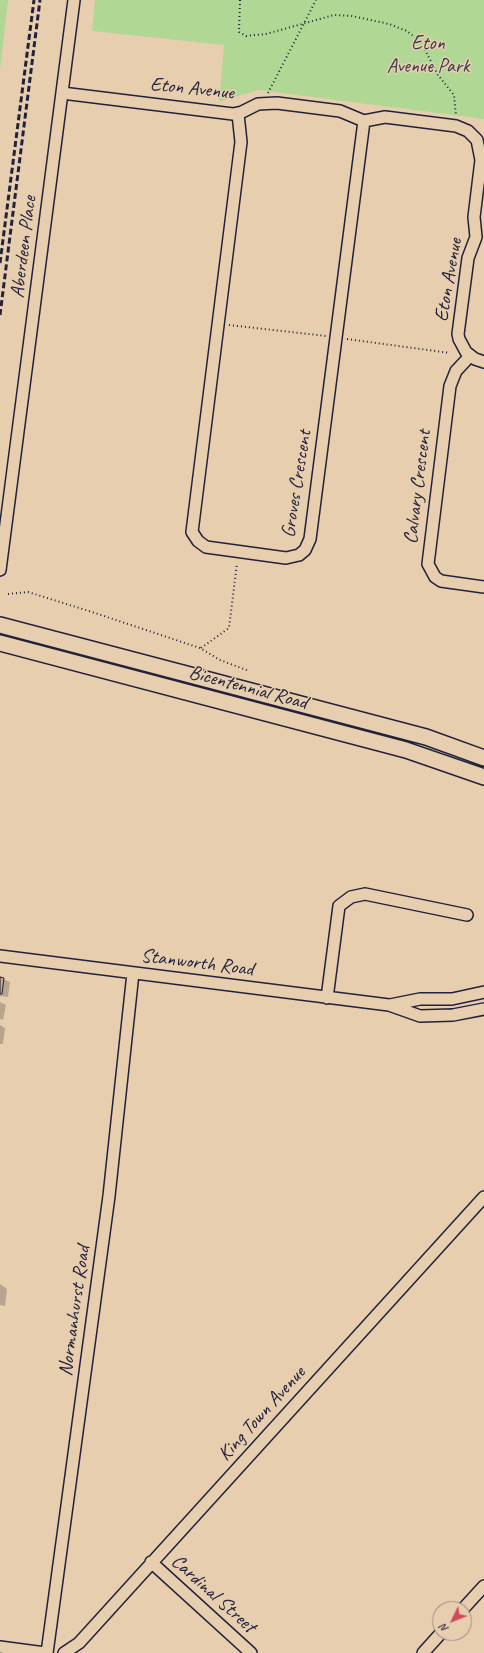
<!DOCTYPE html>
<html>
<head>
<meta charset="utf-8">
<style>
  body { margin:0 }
  #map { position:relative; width:484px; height:1653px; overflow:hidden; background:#e7ceaf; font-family:Caveat,sans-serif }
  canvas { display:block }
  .north { position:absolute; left:432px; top:1601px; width:40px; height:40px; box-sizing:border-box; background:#e7ceaf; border:1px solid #988981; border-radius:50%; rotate:227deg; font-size:11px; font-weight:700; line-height:16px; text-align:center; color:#22223b }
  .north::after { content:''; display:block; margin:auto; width:14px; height:18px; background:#d1495b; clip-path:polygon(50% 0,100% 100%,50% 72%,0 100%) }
</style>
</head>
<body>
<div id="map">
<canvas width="484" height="1653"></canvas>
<div class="north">N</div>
</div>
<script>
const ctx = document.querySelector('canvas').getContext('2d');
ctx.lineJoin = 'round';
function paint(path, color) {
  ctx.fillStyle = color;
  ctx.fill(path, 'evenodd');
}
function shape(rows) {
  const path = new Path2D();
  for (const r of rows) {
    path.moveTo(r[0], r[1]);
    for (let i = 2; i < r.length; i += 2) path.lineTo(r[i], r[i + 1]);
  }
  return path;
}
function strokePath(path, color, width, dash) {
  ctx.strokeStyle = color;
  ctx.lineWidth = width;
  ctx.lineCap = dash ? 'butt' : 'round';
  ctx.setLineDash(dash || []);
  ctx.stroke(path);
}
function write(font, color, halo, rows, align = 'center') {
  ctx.font = font + ' Caveat,sans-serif';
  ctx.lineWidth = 3;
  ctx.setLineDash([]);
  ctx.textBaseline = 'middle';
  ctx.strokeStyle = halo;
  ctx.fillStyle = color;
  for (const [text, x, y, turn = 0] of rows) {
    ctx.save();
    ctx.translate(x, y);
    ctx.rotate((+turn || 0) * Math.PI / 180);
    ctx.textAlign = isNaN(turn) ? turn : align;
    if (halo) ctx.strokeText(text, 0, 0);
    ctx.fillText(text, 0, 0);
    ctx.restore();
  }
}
const green = shape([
  [0,0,8,0,0,70],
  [95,0,484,0,484,119,258,90,219,102,224,45,92,31]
]);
const shadow = shape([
  [0,978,10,982,8,997,0,996],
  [0,1002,6,1005,3,1020,0,1019],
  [0,1025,5,1028,3,1044,0,1044],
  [0,1284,7,1289,5,1306,0,1305]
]);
const building = shape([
  [0,977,4,978,2,994,0,994,0,977]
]);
const path = shape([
  [240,0,239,32,246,36,266,34,334,15,352,16,389,24,407,31,421,42,438,75,454,95,456,116],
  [268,93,316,0],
  [229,325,326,336],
  [347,339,450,353],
  [8,594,28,592,92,612,200,648,220,660,249,671],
  [201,648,229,628,237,563]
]);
const street = shape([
  [62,93,233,114,242,112,258,104,277,103,340,111,364,121,385,117,456,126,468,131,477,140,481,160,474,217,476,237,468,258,458,334,459,339,466,352,475,359,484,362],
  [238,114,241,142,192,532,198,541,206,547,286,558,299,555,305,550,310,539,364,121],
  [470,356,456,371,450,386,428,564,435,577,441,581,484,587],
  [0,570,74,0],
  [0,956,389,1005,420,1016,453,1015,484,1009],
  [327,998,339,906,351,897,365,894,467,915],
  [390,1005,420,999,452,999,484,992],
  [151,1562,251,1653],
  [463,1609,484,1586],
  [0,1647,45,1653],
  [47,1653,109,1196,133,973],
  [64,1653,79,1643,484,1197],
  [423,1653,441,1633]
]);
const secondary = shape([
  [0,625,426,737,484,758],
  [0,643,406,750,484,777]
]);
const rail = shape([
  [0,263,34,0],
  [0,315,40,0]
]);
const parkNames = [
  ["Eton",428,44],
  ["Avenue Park",428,67]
];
const streetNames = [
  ["Eton Avenue",192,89,6],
  ["Aberdeen Place",24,247,-83],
  ["Eton Avenue",449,280,-80],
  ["Groves Crescent",297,484,-81],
  ["Calvary Crescent",418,487,-83],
  ["Bicentennial Road",248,688,15],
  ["Stanworth Road",197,963,7],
  ["Normanhurst Road",75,1311,-82],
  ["King Town Avenue",262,1414,-48],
  ["Cardinal Street",213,1594,42]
];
paint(green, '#b0d894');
paint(shadow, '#0003');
paint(building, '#c7a48e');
strokePath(building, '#22223b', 1);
strokePath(street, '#22223b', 14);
strokePath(secondary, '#22223b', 18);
strokePath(path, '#22223b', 2, [1, 3]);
strokePath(street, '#e7ceaf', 11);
strokePath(secondary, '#e7ceaf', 15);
strokePath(rail, '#22223b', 3, [6, 3]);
write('20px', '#373d48', '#e7ceaf', parkNames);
write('20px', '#22223b', '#e7ceaf', streetNames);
</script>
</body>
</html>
